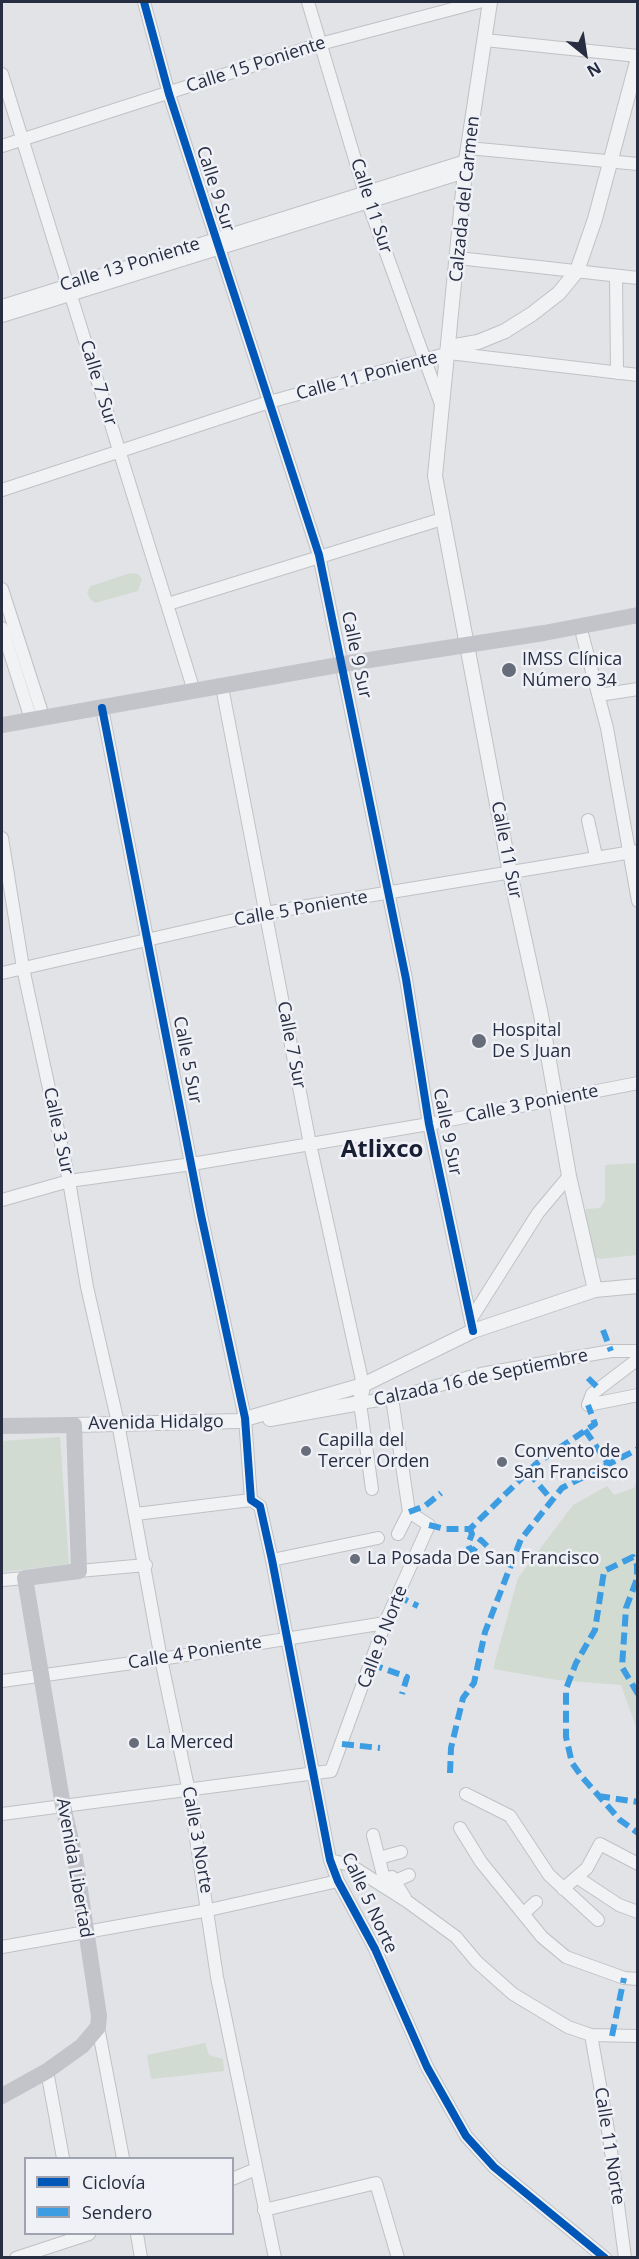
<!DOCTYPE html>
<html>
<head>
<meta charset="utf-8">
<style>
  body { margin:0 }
  #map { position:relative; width:639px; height:2259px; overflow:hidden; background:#e2e3e7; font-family:"Open Sans",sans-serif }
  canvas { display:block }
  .frame { position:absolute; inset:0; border:3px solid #272e42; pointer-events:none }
  .legend { position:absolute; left:24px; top:2157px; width:210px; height:78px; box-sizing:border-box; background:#eff1f7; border:2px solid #9fa3af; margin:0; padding:8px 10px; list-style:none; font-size:18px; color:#272e42 }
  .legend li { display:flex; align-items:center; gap:12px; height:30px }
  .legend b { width:30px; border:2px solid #9fa3af }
  .north { position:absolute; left:555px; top:24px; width:60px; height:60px; -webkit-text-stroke:4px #eff1f7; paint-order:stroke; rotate:150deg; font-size:16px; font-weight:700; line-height:24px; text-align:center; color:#272e42 }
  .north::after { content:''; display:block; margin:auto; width:21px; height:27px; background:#272e42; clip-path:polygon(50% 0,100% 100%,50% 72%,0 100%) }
</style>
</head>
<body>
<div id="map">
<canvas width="639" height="2259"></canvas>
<div class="frame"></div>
<ul class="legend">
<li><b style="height:8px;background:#0057b8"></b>Ciclovía</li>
<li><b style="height:8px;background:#3d9de3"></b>Sendero</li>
</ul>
<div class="north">N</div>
</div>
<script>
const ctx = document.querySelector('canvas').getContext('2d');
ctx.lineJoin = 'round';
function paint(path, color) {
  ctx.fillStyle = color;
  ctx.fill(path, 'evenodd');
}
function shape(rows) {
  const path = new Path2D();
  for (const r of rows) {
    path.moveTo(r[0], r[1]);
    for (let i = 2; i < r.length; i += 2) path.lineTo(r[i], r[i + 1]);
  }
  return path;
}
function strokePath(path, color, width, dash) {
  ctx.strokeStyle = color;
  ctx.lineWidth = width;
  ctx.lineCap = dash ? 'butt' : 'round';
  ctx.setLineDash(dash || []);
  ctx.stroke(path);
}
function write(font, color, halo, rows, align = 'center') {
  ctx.font = font + ' "Open Sans",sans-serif';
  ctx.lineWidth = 5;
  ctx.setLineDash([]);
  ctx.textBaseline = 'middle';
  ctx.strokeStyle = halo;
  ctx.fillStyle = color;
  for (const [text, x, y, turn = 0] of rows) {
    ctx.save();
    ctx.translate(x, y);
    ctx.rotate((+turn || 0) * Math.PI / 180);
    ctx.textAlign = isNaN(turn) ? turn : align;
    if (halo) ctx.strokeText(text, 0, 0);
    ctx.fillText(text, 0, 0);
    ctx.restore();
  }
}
const green = shape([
  [130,573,138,574,142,579,138,591,95,603,90,599,87,592,91,586],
  [637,1163,637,1255,601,1259,590,1257,584,1219,586,1209,600,1208,605,1200,605,1165],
  [60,1437,69,1564,2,1572,2,1441],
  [637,1480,638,1481,637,1730,621,1685,557,1680,493,1669,518,1578,573,1505,607,1486,614,1495,634,1488],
  [205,2043,209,2055,223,2059,224,2071,151,2079,147,2055]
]);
const minor = shape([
  [144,2,169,94,319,555,406,979,429,1124,473,1331],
  [308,2,368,203,442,407],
  [485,40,638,56],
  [2,74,194,691],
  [2,146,320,44,479,2],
  [468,148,638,164],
  [458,258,638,278],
  [616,276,617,373],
  [2,306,466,161],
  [2,316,465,172],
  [2,490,269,402,449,353,638,375],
  [2,589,43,716],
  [168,604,442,519],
  [580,626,607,728,638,901],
  [2,628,31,719],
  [222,687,310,1144,363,1385],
  [599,695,638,689],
  [102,708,201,1215,245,1418,251,1500,260,1506,272,1560,330,1860,338,1881,375,1949,427,2067,466,2136,494,2167,605,2258],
  [588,820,596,856],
  [2,838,23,968,69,1181,87,1287,118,1423,161,1659,189,1792,217,1977,275,2258],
  [2,973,265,913,638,851],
  [2,1200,69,1181,192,1164,429,1124,638,1083],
  [471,1319,538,1213,569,1176],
  [392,1398,409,1512,398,1534],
  [588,1405,592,1394,638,1359],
  [588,1405,638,1395],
  [372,1489,360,1403,392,1398,481,1374,611,1351,638,1351],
  [136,1514,251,1500],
  [272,1560,378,1538],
  [79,1571,146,1565],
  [2,1580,25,1578],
  [2,1681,161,1659,385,1623],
  [466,1794,510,1816,549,1875,598,1920],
  [2,1814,331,1771,385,1623,429,1525,409,1512],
  [460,1828,481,1862,542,1937,566,1957,624,1978,638,1979],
  [373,1835,384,1879,392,1877,405,1898],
  [379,1858,401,1852],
  [330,1860,350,1865,408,1902,456,1937,477,1962,513,1994,568,2027,591,2035,638,2036],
  [578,1878,619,1905,638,1912],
  [395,1881,409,1875],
  [563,1889,587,1868,600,1844,638,1864],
  [524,1913,536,1902],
  [2,1947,209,1910,338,1881],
  [98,2027,123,2158],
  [591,2035,609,2136,625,2258],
  [47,2071,63,2158],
  [232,2179,256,2169],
  [264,2210,376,2183,398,2258],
  [137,2234,141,2258],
  [16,2258,89,2234]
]);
const tertiary = shape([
  [490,2,466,161,435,476,510,873,541,1015,569,1176,595,1290],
  [449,347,478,342,505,331,532,314,559,293,577,271,595,219,638,58],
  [270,1419,360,1403,363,1385],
  [74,1425,238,1421,363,1385,473,1331,595,1290,638,1286]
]);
const secondary = shape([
  [2,725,343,664,544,633,638,615],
  [2,1426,74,1425,79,1571,25,1578,63,1806,75,1857,99,2016,98,2027,82,2046,47,2071,2,2096]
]);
const quiet = shape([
  [603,1330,611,1351],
  [588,1378,599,1389],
  [585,1430,609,1465],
  [528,1472,551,1499],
  [409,1512,425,1506,441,1493],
  [429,1525,445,1529,470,1529,537,1463,595,1424,588,1405],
  [470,1529,472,1534,468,1544,470,1550,473,1551,481,1540,487,1546],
  [397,1596,418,1606],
  [371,1664,407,1677,402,1694],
  [638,1694,622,1667,626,1608,637,1579,637,1565,633,1557,604,1571,595,1630,576,1663,566,1689,566,1737,572,1763,582,1777,620,1820,638,1833],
  [342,1744,380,1748],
  [450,1773,451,1748,463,1698,474,1683,485,1632,521,1539,562,1488,638,1449],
  [598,1796,638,1802],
  [612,2036,624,1978]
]);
const cycleway = shape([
  [144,2,169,94,319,555,406,979,429,1124,473,1331],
  [102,708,201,1215,245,1418,251,1500,260,1506,272,1560,330,1860,338,1881,375,1949,427,2067,466,2136,494,2167,605,2258]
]);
const markers = [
  [509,670,8,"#686d7c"],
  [479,1041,8,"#686d7c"],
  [306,1451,6,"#686d7c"],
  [502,1462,6,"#686d7c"],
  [355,1559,6,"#686d7c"],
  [134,1743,6,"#686d7c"]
];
const streetNames = [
  ["Calle 15 Poniente",256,65,-18],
  ["Calle 9 Sur",215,189,72],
  ["Calzada del Carmen",465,199,-84],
  ["Calle 11 Sur",371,206,72],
  ["Calle 13 Poniente",130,265,-17],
  ["Calle 11 Poniente",367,376,-15],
  ["Calle 7 Sur",98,383,73],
  ["Calle 9 Sur",356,655,78],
  ["Calle 11 Sur",506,850,79],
  ["Calle 5 Poniente",301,909,-10],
  ["Calle 7 Sur",291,1045,79],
  ["Calle 5 Sur",187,1060,79],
  ["Calle 3 Poniente",532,1104,-11],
  ["Calle 3 Sur",58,1131,78],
  ["Calle 9 Sur",447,1132,79],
  ["Calzada 16 de Septiembre",481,1378,-12],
  ["Avenida Hidalgo",156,1423,-1],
  ["Calle 9 Norte",383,1637,-69],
  ["Calle 4 Poniente",195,1653,-9],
  ["Calle 3 Norte",197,1840,80],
  ["Avenida Libertad",74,1868,80],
  ["Calle 5 Norte",369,1903,65],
  ["Calle 11 Norte",609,2146,81]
];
const poiNames = [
  ["IMSS Clínica",522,660],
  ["Número 34",522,681],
  ["Hospital",492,1031],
  ["De S Juan",492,1052],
  ["Capilla del",318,1441],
  ["Tercer Orden",318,1462],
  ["Convento de",514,1452],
  ["San Francisco",514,1473],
  ["La Posada De San Francisco",367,1559],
  ["La Merced",146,1743]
];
const districtNames = [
  ["Atlixco",382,1150]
];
paint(green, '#d1dbd2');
strokePath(minor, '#c0c1c5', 14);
strokePath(tertiary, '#c0c1c5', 16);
strokePath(minor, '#f1f2f4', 12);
strokePath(tertiary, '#f1f2f4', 14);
strokePath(secondary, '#c2c4ca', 16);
strokePath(quiet, '#3d9de3', 6, [12, 6]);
strokePath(cycleway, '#0057b8', 8);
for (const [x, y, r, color] of markers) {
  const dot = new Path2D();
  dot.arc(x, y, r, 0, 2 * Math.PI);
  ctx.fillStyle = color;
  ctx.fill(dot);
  strokePath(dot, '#eff1f7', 2);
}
write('18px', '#272e42', '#eff1f7', streetNames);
write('18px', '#272e42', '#eff1f7', poiNames, 'left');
write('bold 24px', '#191f33', '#eff1f7', districtNames);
</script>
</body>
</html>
